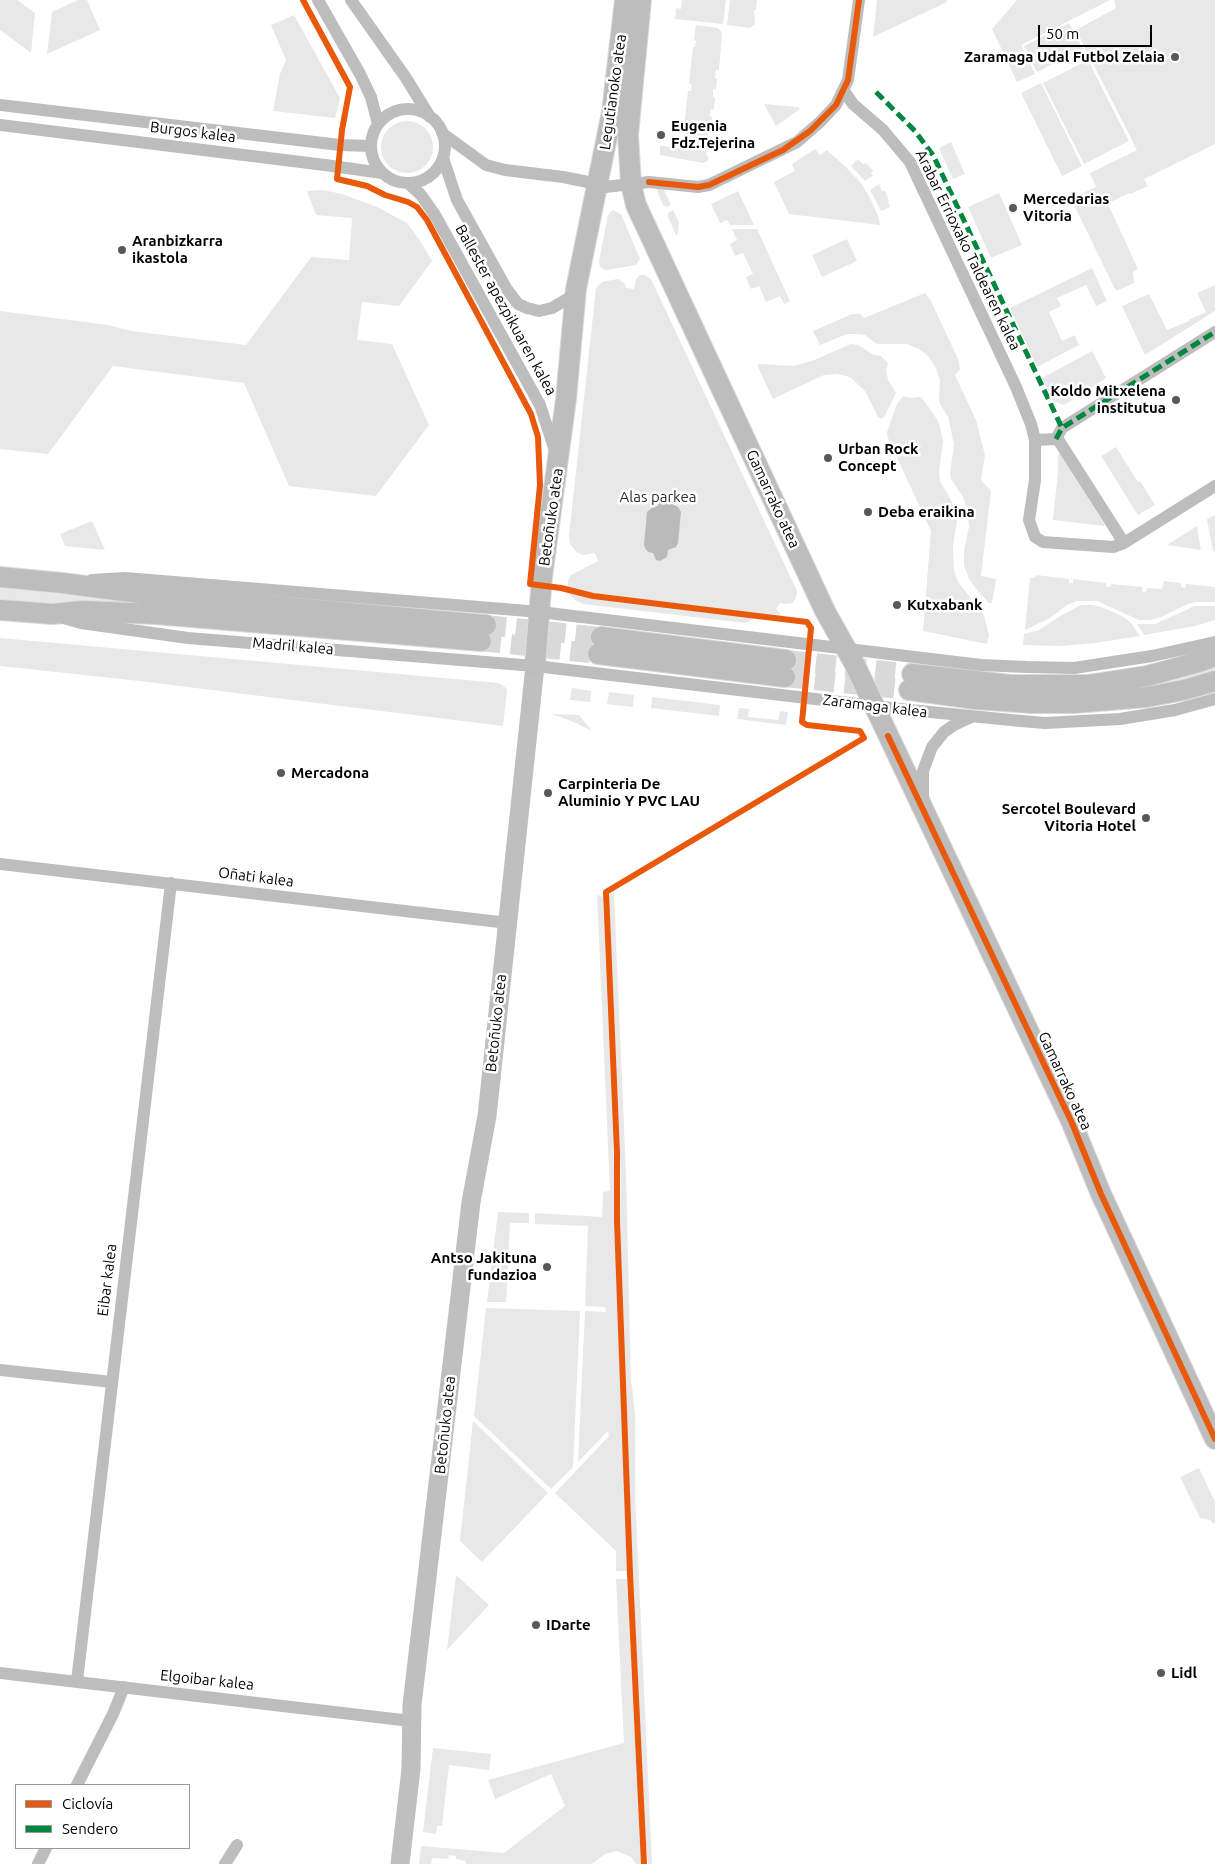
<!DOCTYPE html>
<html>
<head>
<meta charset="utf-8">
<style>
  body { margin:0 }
  #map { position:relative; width:1215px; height:1864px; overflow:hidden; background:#fff; font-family:Ubuntu,sans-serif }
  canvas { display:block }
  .legend { position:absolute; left:15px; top:1784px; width:175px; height:65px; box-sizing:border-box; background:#fff; border:1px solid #999; margin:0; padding:6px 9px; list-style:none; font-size:15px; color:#000 }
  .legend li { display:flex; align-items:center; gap:10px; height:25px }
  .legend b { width:25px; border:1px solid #999 }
  .scale { position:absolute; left:1038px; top:25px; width:114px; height:22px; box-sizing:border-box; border:2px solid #000; border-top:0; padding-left:6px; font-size:15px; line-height:18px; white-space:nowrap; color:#000; -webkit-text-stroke:4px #fff; paint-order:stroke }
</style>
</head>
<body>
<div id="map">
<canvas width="1215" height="1864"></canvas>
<ul class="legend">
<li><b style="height:6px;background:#e8590c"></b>Ciclovía</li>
<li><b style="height:6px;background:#00873e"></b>Sendero</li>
</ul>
<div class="scale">50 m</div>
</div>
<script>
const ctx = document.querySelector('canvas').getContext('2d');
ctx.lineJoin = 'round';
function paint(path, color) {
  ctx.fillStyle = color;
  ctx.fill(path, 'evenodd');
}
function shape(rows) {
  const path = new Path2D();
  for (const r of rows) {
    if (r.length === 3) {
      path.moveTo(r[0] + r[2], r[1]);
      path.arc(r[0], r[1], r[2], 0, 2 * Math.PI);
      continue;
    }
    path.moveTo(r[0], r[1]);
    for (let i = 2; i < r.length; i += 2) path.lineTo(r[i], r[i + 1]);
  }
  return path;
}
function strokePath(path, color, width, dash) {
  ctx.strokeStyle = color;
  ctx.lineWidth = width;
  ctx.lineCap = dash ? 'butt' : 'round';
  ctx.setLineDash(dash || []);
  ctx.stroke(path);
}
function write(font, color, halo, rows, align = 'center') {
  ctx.font = font + ' Ubuntu,sans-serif';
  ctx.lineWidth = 5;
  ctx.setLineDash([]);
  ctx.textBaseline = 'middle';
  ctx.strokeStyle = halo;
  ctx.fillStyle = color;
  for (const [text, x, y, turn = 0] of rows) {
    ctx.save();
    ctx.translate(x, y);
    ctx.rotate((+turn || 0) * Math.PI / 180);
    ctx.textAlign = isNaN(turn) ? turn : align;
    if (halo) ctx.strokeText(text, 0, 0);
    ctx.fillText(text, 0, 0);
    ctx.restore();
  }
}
const green = shape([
  [0,0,17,0,35,13,31,53,0,30],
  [78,0,87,0,100,30,47,54,52,12],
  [682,0,726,0,723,24,675,19,676,8,681,9],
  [730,0,757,0,756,10,754,10,755,24,750,28,727,25],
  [877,0,947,0,947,2,873,37],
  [1017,0,1110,0,1021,45,1035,74,1017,82,992,29],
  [1114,0,1215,0,1215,144,1144,179,1148,186,1130,194,1129,193,1108,204,1138,269,1133,272,1134,283,1116,291,1071,199,1096,187,1090,173,1137,150,1076,30,1116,8],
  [294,15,340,98,335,118,273,111,280,74,286,60,271,25],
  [1069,23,1083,49,1037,72,1024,46],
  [696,25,718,28,722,33,719,70,716,70,715,78,717,79,716,89,713,90,713,97,715,98,714,109,711,109,710,116,712,117,711,128,709,128,708,136,711,137,709,147,707,147,706,155,708,156,708,161,703,163,660,155,660,146,682,148,686,127,684,127,688,91,691,91,692,84,689,84,693,47,695,47,696,41,694,40],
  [1088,60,1129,141,1084,164,1043,83],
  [1041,83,1082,166,1062,176,1021,93],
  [764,104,798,107,800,109,776,126],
  [407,147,26],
  [951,142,965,174,953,179,939,148],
  [815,149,820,155,827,150,850,171,863,186,872,202,878,216,880,225,789,214,774,182,795,171,792,164],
  [858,159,863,164,866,163,873,171,871,173,873,176,865,181,851,166],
  [879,184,882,191,885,191,889,201,888,202,890,207,881,211,870,190],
  [656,188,663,188,671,205,667,207,663,205],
  [323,190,342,194,377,207,407,223,419,239,432,261,399,306,362,302,357,340,392,344,429,425,376,496,289,486,244,383,113,366,48,454,0,449,0,311,108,325,131,331,246,345,311,257,349,260,352,218,316,215,307,191],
  [738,191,754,225,730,225,727,220,720,223,711,204],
  [999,193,1022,245,991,258,968,207],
  [613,210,621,214,640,259,636,265,606,270,600,267,599,261,608,215],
  [673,210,679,222,677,237,668,217,668,213],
  [732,229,757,229,790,301,784,304,780,296,766,302,759,286,751,289,746,277,753,274,743,253,735,256,730,244,737,240],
  [847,239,857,261,822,277,812,255],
  [1092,268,1107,301,1096,306,1086,285,1057,298,1061,306,1049,312,1062,341,1075,335,1079,345,1037,367,1010,308],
  [640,275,645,275,651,279,797,591,796,598,792,603,786,604,780,603,776,609,781,615,756,613,753,619,745,623,583,604,576,601,568,592,568,581,571,575,598,561,595,553,584,555,577,553,570,544,569,536,596,288,602,282,618,279,625,284,626,288,634,289,636,279],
  [1215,285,1215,311,1145,355,1122,306,1149,294,1167,330,1189,321,1188,320,1206,312,1197,293],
  [925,293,930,299,959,361,960,370,955,375,976,420,985,455,981,480,991,491,981,576,996,579,992,603,989,603,976,589,969,579,964,565,964,551,969,527,967,509,963,497,951,479,950,474,954,444,948,417,939,402,940,380,936,368,928,356,919,349,907,344,877,344,865,335,856,334,847,334,820,345,813,331,852,314,860,314,864,318],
  [851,344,858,345,874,355,881,356,888,363,886,370,888,380,896,393,884,417,881,419,878,417,865,391,850,377,837,374,824,375,773,399,757,365,760,364,793,366,812,361],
  [1092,351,1106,378,1064,405,1053,401,1042,378],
  [903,396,911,398,921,397,933,413,939,423,943,441,939,473,940,481,952,502,956,512,957,521,953,546,954,571,958,582,984,615,989,635,987,644,923,631,931,531,888,438,887,432,897,404],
  [1116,447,1138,482,1140,481,1155,505,1138,515,1101,456],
  [1060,453,1104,524,1104,526,1053,520,1058,471,1058,455],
  [1215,515,1215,552,1213,551,1207,519],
  [92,521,105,550,65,546,60,534],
  [1197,526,1201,550,1167,545],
  [1036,575,1069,579,1069,583,1073,583,1073,579,1106,583,1106,587,1110,587,1111,584,1143,587,1142,591,1146,592,1147,588,1162,589,1164,581,1181,583,1181,587,1185,588,1186,584,1215,587,1215,602,1196,602,1188,604,1161,617,1150,620,1139,620,1097,601,1077,601,1067,605,1050,618,1025,630,1030,578,1035,578],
  [0,588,174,605,90,605,0,600],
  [1081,605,1092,605,1101,607,1124,617,1131,623,1140,636,1095,643,1060,646,1023,645,1024,634,1039,630,1062,615],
  [1195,606,1215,606,1215,620,1195,626,1144,635,1137,624,1155,624],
  [0,638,499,683,506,688,507,691,503,726,131,680,0,666],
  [1215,664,1215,675,1154,689,1107,689],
  [572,688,591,691,590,702,570,700],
  [609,692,634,695,633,707,607,704],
  [652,697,720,705,719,716,651,708],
  [739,708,749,709,748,717,778,720,780,711,788,712,786,725,737,719],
  [552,714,579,715,592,731,576,723],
  [612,892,614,893,626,1174,631,1383,632,1385,635,1414,635,1494,652,1864,648,1864,645,1835,630,1532,620,1232,621,1177,609,897],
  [597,895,603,897,603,901,612,1110,627,1571,616,1571,616,1551,555,1493,609,1436,608,1431,578,1462,585,1311,606,1312,605,1307,585,1306,588,1226,535,1224,535,1213,602,1217,603,1192,610,1191],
  [498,1212,529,1213,529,1223,510,1223,506,1302,487,1302],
  [486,1308,580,1311,573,1467,551,1489,474,1416],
  [473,1421,548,1493,482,1562,460,1541],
  [1199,1468,1215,1502,1215,1523,1213,1524,1210,1520,1200,1518,1180,1477],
  [456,1575,489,1605,447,1650],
  [616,1579,627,1579,641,1864,636,1864,631,1857,617,1851,605,1854,592,1864,466,1864,466,1861,456,1859,456,1856,449,1855,448,1859,432,1858,431,1864,419,1864,421,1846,504,1853,565,1806,551,1774,495,1799,488,1780,624,1743],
  [433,1748,491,1754,489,1770,449,1765,442,1826,437,1826,436,1834,423,1832]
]);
const water = shape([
  [670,492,670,503,678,507,681,512,678,543,676,547,668,550,667,557,660,561,656,560,653,553,648,552,645,548,644,544,647,512,653,507,658,506,661,496]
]);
const primaryTunnel = shape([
  [486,625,601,637],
  [481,641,598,654],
  [786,660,912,674],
  [785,677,909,690]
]);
const minor = shape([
  [318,0,360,74,371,97,378,124],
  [351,0,406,78,430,117],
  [844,91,853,104,883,130,910,162,1016,387,1031,424,1035,440,1035,480,1029,520,1035,537,1043,542,1113,547,1124,543,1215,486],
  [0,105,340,145,370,146],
  [408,146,37],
  [0,125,325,165,382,173],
  [442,133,486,165,505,170,563,177,598,184,605,187,649,182,698,187,709,185,797,142,820,122,836,105,848,80,859,0],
  [443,158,457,200,506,288,518,304,527,308,539,311,552,308,569,298,576,289],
  [408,183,421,195,435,215,535,396,540,405,556,454],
  [1056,439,1062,428,1215,332],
  [1035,440,1056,439,1059,441,1124,543],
  [92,580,125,578,540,612,981,665,1027,667,1074,668,1152,656,1215,642],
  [60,617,81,623,188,638,535,666,900,709,1021,721,1045,723,1120,719,1175,710,1215,699],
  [923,800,923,771,932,747,944,732,954,725,971,717],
  [0,864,508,923],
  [0,1370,112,1382],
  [0,1673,411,1721],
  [77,1681,171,883],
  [77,1785,113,1714,124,1687],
  [38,1864,46,1848],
  [225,1864,237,1845]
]);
const secondary = shape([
  [400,1864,411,1769,412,1705,471,1202,487,1116,535,666]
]);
const primary = shape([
  [641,0,628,135,631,184,636,205,825,611,854,663,1072,1123,1101,1194,1215,1439],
  [0,577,62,583,170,597,486,625],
  [0,610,52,614,83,611,155,614,481,641],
  [601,637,786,660],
  [598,654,785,677],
  [535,666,542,577,566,399,576,289,612,112,625,0],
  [912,674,1011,685,1088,685,1147,676,1202,661,1215,656],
  [909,690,975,699,1031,703,1074,703,1147,697,1184,690,1215,681]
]);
const quiet = shape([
  [876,92,915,131,933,155,1062,428],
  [1056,439,1062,428,1215,332]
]);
const cycleway = shape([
  [303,0,350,87,342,130,337,179,367,186,385,195,408,202,417,207,427,220,531,414,538,437,540,485,530,584,561,588,593,596,807,622,811,628,802,722,807,725,860,731,864,738,606,892,617,1153,617,1221,630,1574,644,1864],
  [649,182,698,187,709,185,783,150,810,131,836,105,848,80,859,0],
  [888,736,1072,1123,1101,1194,1215,1439]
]);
const markers = [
  [1175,57,5,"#595959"],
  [661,135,5,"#595959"],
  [1013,208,5,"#595959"],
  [122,250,5,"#595959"],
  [1176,400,5,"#595959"],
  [828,458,5,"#595959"],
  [868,512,5,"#595959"],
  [897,605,5,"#595959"],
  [281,773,5,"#595959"],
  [548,793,5,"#595959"],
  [1146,818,5,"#595959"],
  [547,1267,5,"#595959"],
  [536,1625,5,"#595959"],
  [1161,1673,5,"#595959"]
];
const poiNames = [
  ["Zaramaga Udal Futbol Zelaia",1165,57,"right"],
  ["Eugenia",671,126],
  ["Fdz.Tejerina",671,143],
  ["Mercedarias",1023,199],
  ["Vitoria",1023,216],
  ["Aranbizkarra",132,241],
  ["ikastola",132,258],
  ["Koldo Mitxelena",1166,391,"right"],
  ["institutua",1166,408,"right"],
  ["Urban Rock",838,449],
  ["Concept",838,466],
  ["Deba eraikina",878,512],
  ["Kutxabank",907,605],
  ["Mercadona",291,773],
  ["Carpinteria De",558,784],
  ["Aluminio Y PVC LAU",558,801],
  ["Sercotel Boulevard",1136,809,"right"],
  ["Vitoria Hotel",1136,826,"right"],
  ["Antso Jakituna",537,1258,"right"],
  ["fundazioa",537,1275,"right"],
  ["IDarte",546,1625],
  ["Lidl",1171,1673]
];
const streetNames = [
  ["Legutianoko atea",613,92,-82],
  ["Burgos kalea",193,132,7],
  ["Arabar Errioxako Taldearen kalea",968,250,64],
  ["Ballester apezpikuaren kalea",506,310,61],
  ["Gamarrako atea",773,499,65],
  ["Betoñuko atea",551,517,-82],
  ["Madril kalea",293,646,5],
  ["Zaramaga kalea",875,706,7],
  ["Oñati kalea",256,877,7],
  ["Betoñuko atea",496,1023,-84],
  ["Gamarrako atea",1065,1081,65],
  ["Eibar kalea",107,1280,-83],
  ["Betoñuko atea",445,1425,-84],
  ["Elgoibar kalea",207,1680,6]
];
const parkNames = [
  ["Alas parkea",658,497]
];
paint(green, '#e8e8e8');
paint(water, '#bababa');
strokePath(primaryTunnel, '#d9d9d9', 20, [20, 10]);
strokePath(primary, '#dbdbdb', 22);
strokePath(minor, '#bdbdbd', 12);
strokePath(secondary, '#bfbfbf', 19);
strokePath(primary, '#bdbdbd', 20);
strokePath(quiet, '#00873e', 5, [10, 5]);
strokePath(cycleway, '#e8590c', 6);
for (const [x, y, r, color] of markers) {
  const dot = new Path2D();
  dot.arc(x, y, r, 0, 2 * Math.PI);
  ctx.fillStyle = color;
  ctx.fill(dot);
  strokePath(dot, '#fff', 2);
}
write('bold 15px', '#000', '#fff', poiNames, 'left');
write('15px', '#000', '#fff', streetNames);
write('15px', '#2d2d2d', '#fff', parkNames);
</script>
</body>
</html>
